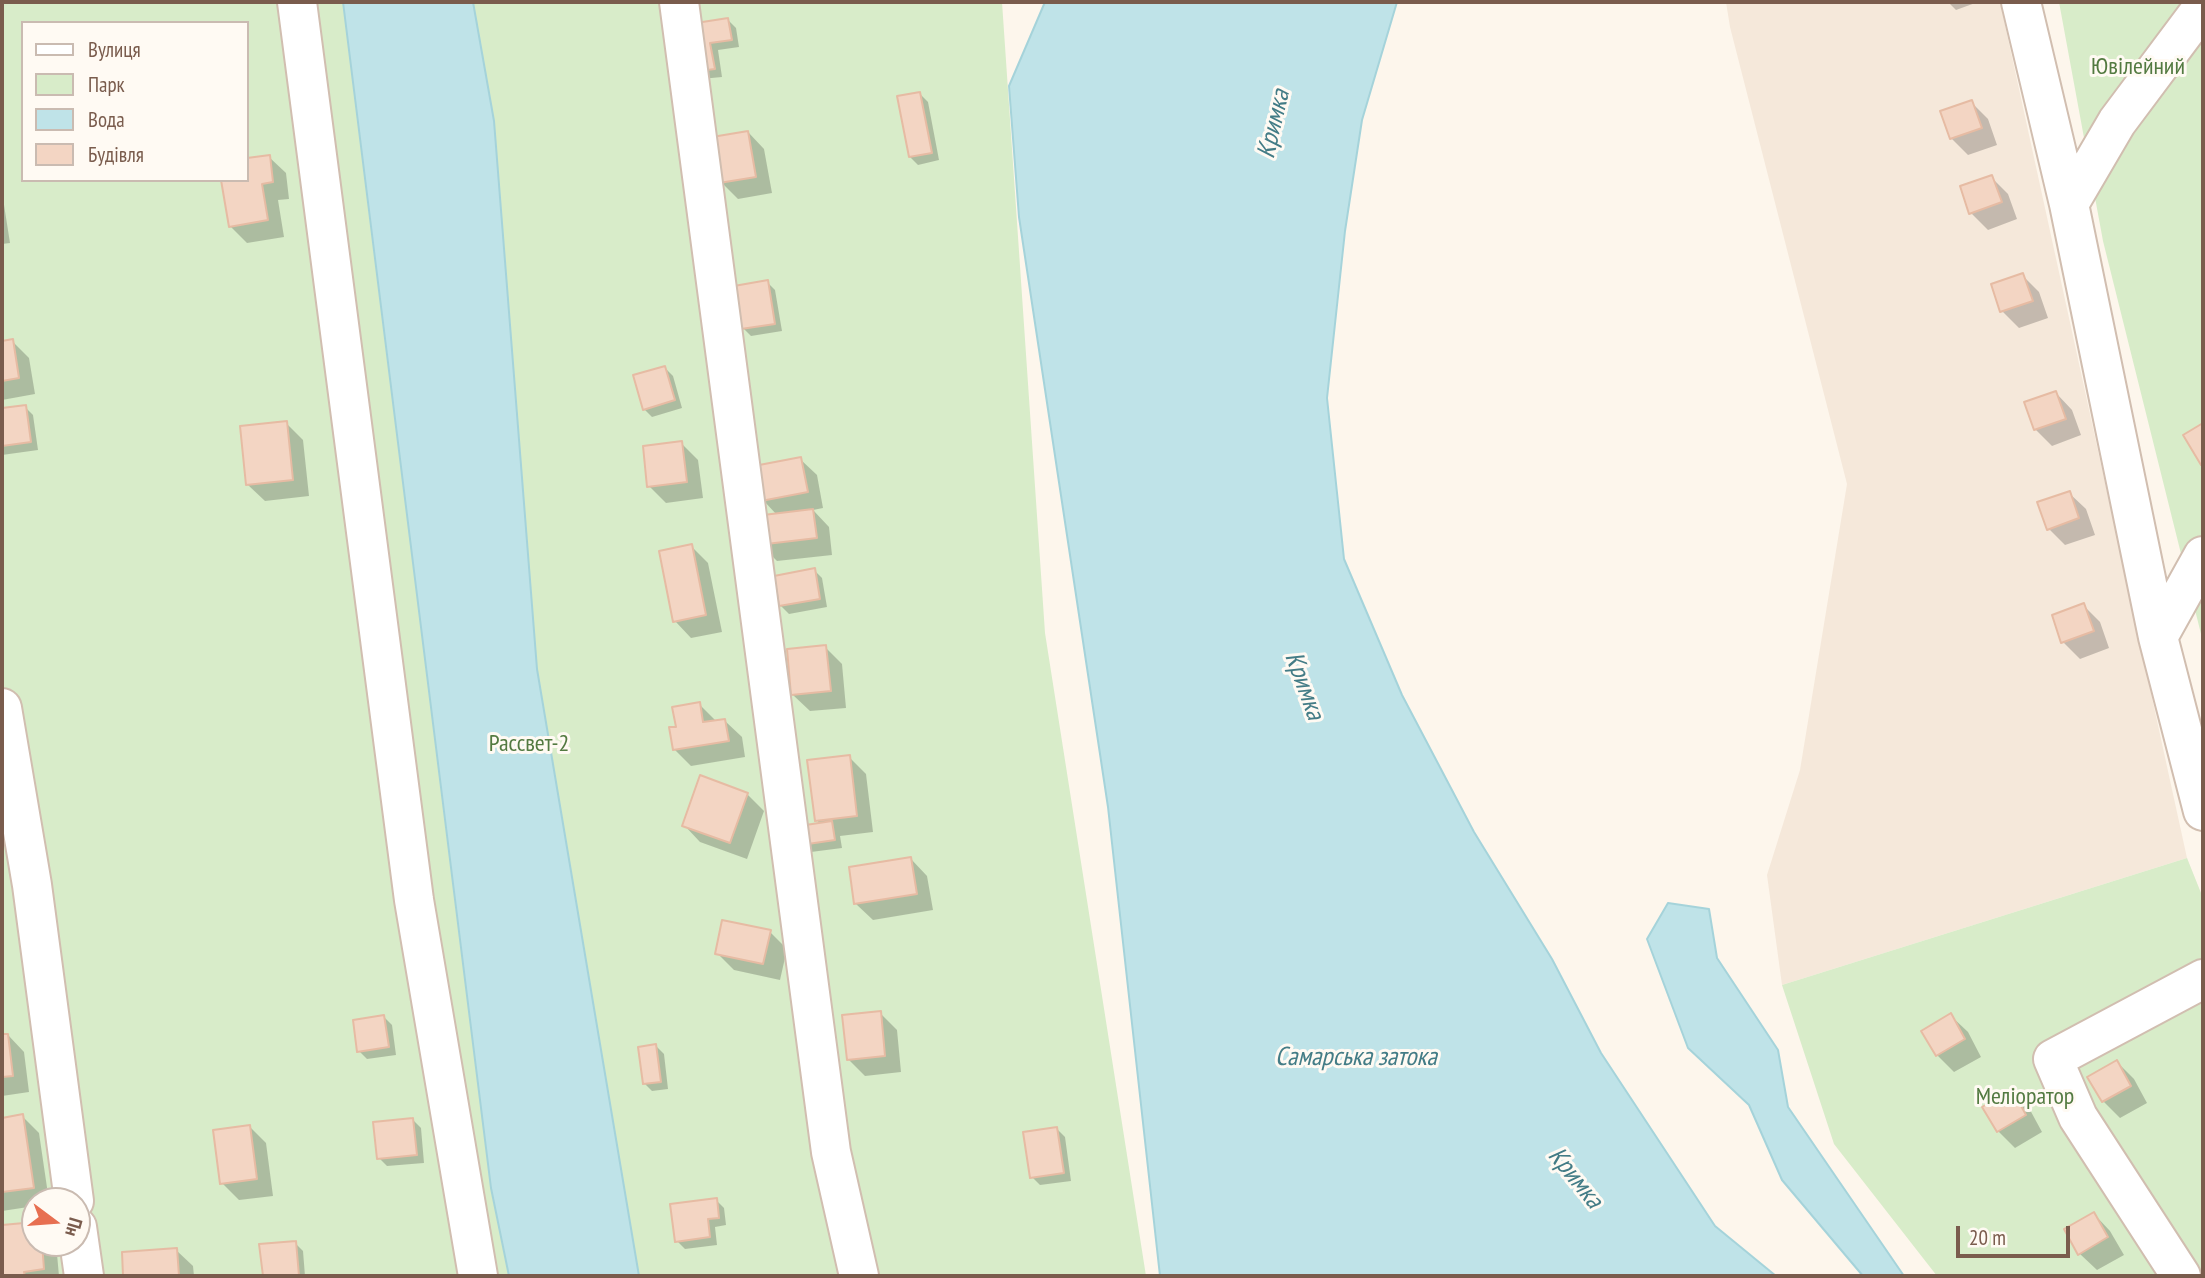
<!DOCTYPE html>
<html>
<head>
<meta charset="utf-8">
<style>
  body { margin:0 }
  #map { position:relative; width:2205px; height:1278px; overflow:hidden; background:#fdf6ec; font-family:"PT Sans Narrow",sans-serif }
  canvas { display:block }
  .frame { position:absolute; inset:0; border:4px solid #7a5c4d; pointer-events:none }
  .legend { position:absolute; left:21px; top:21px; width:228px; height:161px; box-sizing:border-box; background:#fffaf3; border:2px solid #cabbb1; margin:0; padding:9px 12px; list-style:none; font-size:21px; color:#7a5c4d }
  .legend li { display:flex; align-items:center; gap:14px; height:35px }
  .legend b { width:35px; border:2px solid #cabbb1 }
  .north { position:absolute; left:21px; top:1187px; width:70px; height:70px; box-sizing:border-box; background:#fffaf3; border:2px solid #cabbb1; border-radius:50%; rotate:106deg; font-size:19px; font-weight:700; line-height:28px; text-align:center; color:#7a5c4d }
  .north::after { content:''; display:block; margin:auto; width:24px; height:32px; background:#e76f51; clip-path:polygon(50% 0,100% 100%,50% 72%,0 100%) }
  .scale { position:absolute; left:1956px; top:1226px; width:114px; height:32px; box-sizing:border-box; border:4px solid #7a5c4d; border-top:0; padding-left:9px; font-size:21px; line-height:24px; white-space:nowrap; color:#7a5c4d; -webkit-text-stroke:5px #fffaf3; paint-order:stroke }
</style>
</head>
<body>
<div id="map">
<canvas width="2205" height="1278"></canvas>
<div class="frame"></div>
<ul class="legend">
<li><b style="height:9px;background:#fff"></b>Вулиця</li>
<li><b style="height:19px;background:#d8ecc9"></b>Парк</li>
<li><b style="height:19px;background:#bfe3e8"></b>Вода</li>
<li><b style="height:19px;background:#f3d5c3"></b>Будівля</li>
</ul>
<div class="north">Пн</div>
<div class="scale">20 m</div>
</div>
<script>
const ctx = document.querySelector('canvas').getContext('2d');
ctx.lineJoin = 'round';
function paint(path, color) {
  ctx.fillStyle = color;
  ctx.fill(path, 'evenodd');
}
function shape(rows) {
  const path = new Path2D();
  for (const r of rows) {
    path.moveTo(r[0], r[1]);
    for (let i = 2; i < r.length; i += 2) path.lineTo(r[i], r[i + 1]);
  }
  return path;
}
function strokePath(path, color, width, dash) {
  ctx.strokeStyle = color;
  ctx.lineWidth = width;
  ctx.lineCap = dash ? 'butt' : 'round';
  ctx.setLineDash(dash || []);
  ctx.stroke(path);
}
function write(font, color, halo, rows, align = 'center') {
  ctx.font = font + ' "PT Sans Narrow",sans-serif';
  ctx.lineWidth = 6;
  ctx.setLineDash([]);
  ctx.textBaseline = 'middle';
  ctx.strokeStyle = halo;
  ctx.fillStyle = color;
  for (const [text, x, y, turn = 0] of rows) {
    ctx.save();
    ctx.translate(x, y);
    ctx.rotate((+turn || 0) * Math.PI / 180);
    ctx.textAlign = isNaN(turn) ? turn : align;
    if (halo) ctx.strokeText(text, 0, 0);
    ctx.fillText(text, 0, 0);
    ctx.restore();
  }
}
const residential = shape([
  [1726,2,2000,2,2187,858,1782,985,1767,875,1800,770,1847,484,1730,27]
]);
const green = shape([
  [2,2,1002,2,1045,633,1146,1276,2,1276],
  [23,23,247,23,247,180,23,180],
  [35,1201,77,1201,77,1243,35,1243],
  [2059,2,2203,2,2203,642,2103,241],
  [2187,858,2203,898,2203,1276,1937,1276,1834,1144,1782,985]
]);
const water = shape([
  [343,2,473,2,494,121,537,669,639,1276,509,1276,491,1188,343,2],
  [1045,2,1397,2,1362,120,1345,231,1327,398,1344,559,1402,695,1474,832,1552,959,1601,1053,1715,1226,1776,1276,1160,1276,1108,807,1019,217,1009,86,1045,2],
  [1668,903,1709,909,1717,958,1778,1050,1788,1107,1904,1276,1863,1276,1782,1180,1749,1105,1688,1048,1647,939,1668,903]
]);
const shadow = shape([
  [1948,2,1978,2,1956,10],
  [728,20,736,28,739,47,718,50,722,77,701,79,688,33],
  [920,94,928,102,939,160,918,165,910,157],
  [1971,102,1988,119,1997,145,1968,155,1951,138],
  [748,132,764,149,772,193,738,199,721,182],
  [269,157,286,173,289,199,278,200,284,237,247,243,230,226,247,180,247,160],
  [1991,177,2008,194,2017,219,1988,230,1971,213],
  [2,192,10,243,2,244],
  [2022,275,2039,292,2048,318,2019,328,2002,311],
  [767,282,775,290,782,331,751,336,743,328],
  [12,341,29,358,35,394,2,400,2,343],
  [665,368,673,376,682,408,652,417,644,409],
  [2056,393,2072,410,2081,435,2052,446,2035,429],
  [25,407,33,415,38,450,2,455,2,410],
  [286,423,303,440,309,496,265,501,248,485],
  [681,443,698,460,703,498,666,503,649,486],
  [800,459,817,475,823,508,813,510,829,527,832,555,777,561,760,544,777,515,763,500],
  [2069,493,2086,509,2095,535,2065,545,2049,529],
  [691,546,708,563,722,632,691,638,675,621],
  [814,570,822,578,827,607,789,614,781,606],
  [2083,605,2100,622,2109,648,2080,659,2063,642],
  [825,647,842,664,846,708,810,711,793,695],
  [699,704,717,722,725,721,742,737,745,757,691,766,675,750,678,728],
  [849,757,866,774,873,832,840,836,842,848,811,852,803,844,821,825,817,820],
  [747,794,764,811,747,859,700,842,684,825],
  [911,859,927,876,933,910,873,920,856,904],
  [770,932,787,949,780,980,734,970,717,953],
  [880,1013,897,1030,901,1072,865,1076,849,1060],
  [1951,1016,1968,1032,1981,1057,1954,1072,1937,1055],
  [384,1017,392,1025,396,1055,367,1059,359,1051],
  [8,1035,24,1052,29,1092,2,1096,2,1036],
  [656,1046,664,1054,668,1089,652,1091,644,1083],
  [2117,1062,2134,1079,2147,1103,2120,1118,2103,1101,2090,1078],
  [2012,1092,2029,1108,2042,1132,2015,1148,1998,1131],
  [22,1116,39,1133,49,1201,35,1201,35,1206,2,1211,2,1120],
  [413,1120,421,1128,424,1163,387,1166,379,1158],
  [250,1127,266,1143,273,1196,239,1200,222,1183],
  [1057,1129,1065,1137,1071,1181,1040,1185,1032,1177],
  [716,1200,724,1208,726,1225,715,1227,717,1245,685,1249,677,1241],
  [2094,1214,2110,1231,2124,1255,2097,1270,2080,1254],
  [35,1224,35,1243,56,1243,59,1276,5,1276,2,1227],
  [295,1243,303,1251,305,1276,264,1276,261,1246],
  [176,1250,193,1266,194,1276,125,1276,124,1254]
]);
const building = shape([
  [728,18,732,40,710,43,715,69,691,72,696,23,728,18],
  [920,92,932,153,909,157,897,96,920,92],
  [1972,100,1982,128,1950,139,1940,111,1972,100],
  [748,131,756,177,719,183,712,137,748,131],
  [270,155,273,182,262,184,268,220,229,227,221,180,247,180,247,158,270,155],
  [1992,175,2002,202,1969,214,1960,186,1992,175],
  [2023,273,2033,301,2000,312,1991,284,2023,273],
  [768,280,775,324,741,329,734,286,768,280],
  [13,339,19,378,2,381,2,341,13,339],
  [665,366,675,400,643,410,633,375,665,366],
  [2056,391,2066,419,2034,430,2024,402,2056,391],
  [26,405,31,442,2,446,2,408,26,405],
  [287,421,293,480,246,485,240,426,287,421],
  [2203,423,2203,463,2201,465,2183,435,2203,423],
  [682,441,687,482,647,487,643,446,682,441],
  [801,457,808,492,761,501,754,466,801,457],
  [2070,491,2079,518,2047,530,2037,502,2070,491],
  [813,509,817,538,758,545,755,516,813,509],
  [692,544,706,615,673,622,659,551,692,544],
  [815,568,820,599,779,606,774,576,815,568],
  [2084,603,2094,631,2061,643,2052,615,2084,603],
  [826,645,831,691,791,695,787,649,826,645],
  [700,702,703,722,725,719,729,741,673,750,669,727,676,727,672,707,700,702],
  [850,755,857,816,815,821,807,760,850,755],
  [700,775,748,793,730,843,682,826,700,775],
  [832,821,835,840,801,845,799,826,832,821],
  [911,857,917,894,854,904,849,867,911,857],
  [722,920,771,930,763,964,715,954,722,920],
  [881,1011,885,1056,847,1060,842,1015,881,1011],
  [1951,1013,1965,1039,1936,1056,1921,1031,1951,1013],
  [384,1015,389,1047,357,1052,353,1020,384,1015],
  [2,1034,8,1034,13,1076,2,1077,2,1034],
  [656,1044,661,1082,643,1084,638,1047,656,1044],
  [2117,1060,2131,1086,2102,1102,2087,1077,2117,1060],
  [2012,1089,2026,1115,1997,1132,1982,1107,2012,1089],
  [23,1114,34,1188,2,1192,2,1118,23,1114],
  [413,1118,417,1155,377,1159,373,1122,413,1118],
  [250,1125,257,1179,220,1184,213,1130,250,1125],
  [1057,1127,1064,1173,1030,1178,1023,1132,1057,1127],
  [717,1198,719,1218,708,1219,710,1237,675,1242,670,1204,717,1198],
  [2094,1212,2108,1237,2078,1255,2064,1229,2094,1212],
  [35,1222,35,1243,42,1243,44,1269,24,1272,25,1276,3,1276,2,1225,35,1222],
  [296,1241,299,1276,263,1276,259,1244,296,1241],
  [177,1248,179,1276,123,1276,122,1252,177,1248]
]);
const minor = shape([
  [297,2,414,900,478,1276],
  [679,2,831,1152,859,1276],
  [2021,2,2069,204,2158,637,2203,811],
  [2069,204,2117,122,2203,7],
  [2158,637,2203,556],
  [2,708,32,885,74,1201],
  [77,1227,84,1276],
  [2181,1276,2078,1117,2053,1059,2203,979]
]);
const parkNames = [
  ["Ювілейний",2138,67],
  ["Рассвет-2",529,744],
  ["Меліоратор",2025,1097]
];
const waterNames = [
  ["Кримка",1274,124,-77],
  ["Кримка",1304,686,70],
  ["Самарська затока",1356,1058],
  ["Кримка",1575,1178,51]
];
paint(residential, '#f5e8da');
paint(green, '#d8ecc9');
paint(water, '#bfe3e8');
strokePath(water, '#a5d3da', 2);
paint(shadow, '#0003');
paint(building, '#f3d5c3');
strokePath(building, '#e6bba3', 2);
strokePath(minor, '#d1beb0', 42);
strokePath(minor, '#fff', 38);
write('24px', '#537a41', '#fffaf3', parkNames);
write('italic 26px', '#437c86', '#fffaf3', waterNames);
</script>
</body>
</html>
